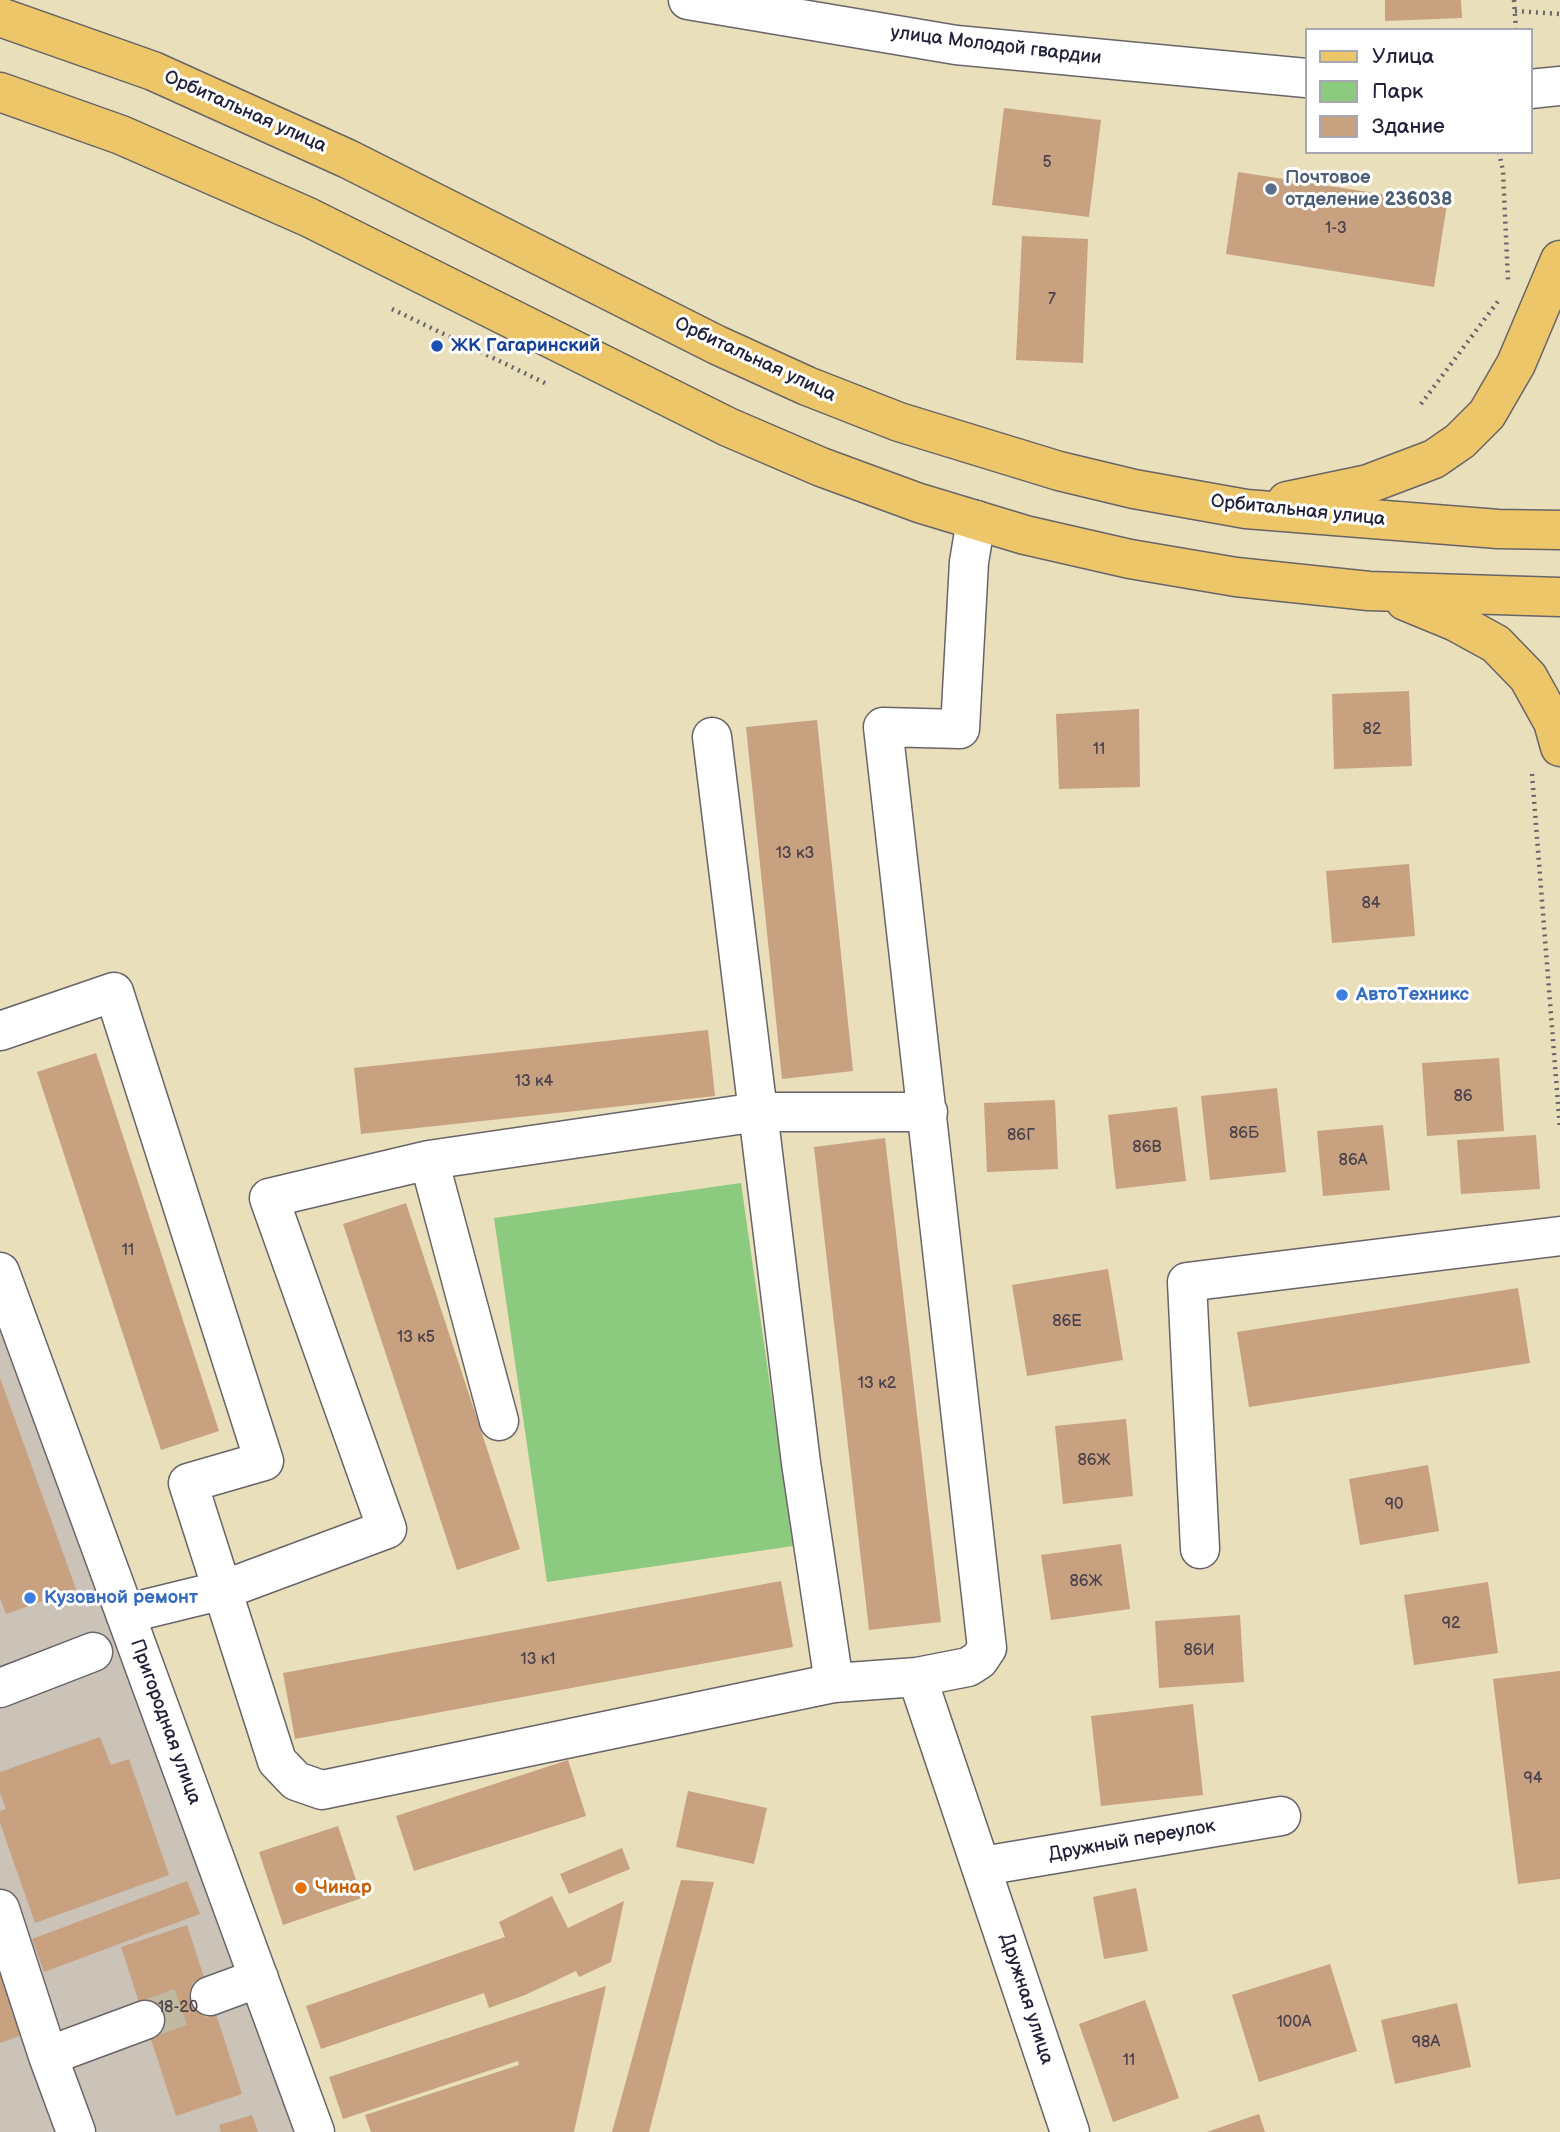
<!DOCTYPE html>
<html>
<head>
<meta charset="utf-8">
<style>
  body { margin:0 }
  #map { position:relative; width:1560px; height:2132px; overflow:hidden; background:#e9dfbb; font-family:"Balsamiq Sans",sans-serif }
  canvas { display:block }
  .legend { position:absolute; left:1305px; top:28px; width:228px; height:126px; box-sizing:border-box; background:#fff; border:2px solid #a7a7b1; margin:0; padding:9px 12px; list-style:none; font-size:21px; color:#22223b }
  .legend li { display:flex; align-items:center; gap:14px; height:35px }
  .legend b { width:35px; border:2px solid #a7a7b1 }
</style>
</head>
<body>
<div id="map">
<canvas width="1560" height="2132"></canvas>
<ul class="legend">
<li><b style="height:9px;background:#ecc669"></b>Улица</li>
<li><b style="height:19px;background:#8cca7f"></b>Парк</li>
<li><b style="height:19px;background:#c7a180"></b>Здание</li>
</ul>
</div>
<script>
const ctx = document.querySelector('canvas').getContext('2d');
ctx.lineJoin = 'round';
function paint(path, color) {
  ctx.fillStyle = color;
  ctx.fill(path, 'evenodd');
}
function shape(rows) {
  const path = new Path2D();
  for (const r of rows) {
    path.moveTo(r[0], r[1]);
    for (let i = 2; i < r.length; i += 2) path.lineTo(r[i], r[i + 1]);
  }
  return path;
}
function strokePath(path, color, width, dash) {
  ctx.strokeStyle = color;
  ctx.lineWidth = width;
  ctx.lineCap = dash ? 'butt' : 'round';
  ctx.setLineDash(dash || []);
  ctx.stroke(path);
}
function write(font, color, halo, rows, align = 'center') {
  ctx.font = font + ' "Balsamiq Sans",sans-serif';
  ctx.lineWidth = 6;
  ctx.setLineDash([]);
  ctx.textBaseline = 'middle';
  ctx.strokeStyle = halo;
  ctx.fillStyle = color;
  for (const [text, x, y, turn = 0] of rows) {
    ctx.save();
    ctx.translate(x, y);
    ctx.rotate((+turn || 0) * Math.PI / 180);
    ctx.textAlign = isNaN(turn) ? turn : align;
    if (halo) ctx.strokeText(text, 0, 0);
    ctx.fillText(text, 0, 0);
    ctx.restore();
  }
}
const industrial = shape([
  [0,1329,164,1762,310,2132,0,2132]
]);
const green = shape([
  [741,1183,793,1546,547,1582,494,1218]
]);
const building = shape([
  [1385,0,1461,0,1462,18,1385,21],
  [1004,108,1101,120,1089,217,992,205],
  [1238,172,1447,204,1434,287,1226,254],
  [1022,236,1088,239,1083,363,1016,360],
  [1409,691,1412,766,1334,769,1332,694],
  [1139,709,1140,787,1059,789,1056,714],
  [817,720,853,1071,782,1079,746,727],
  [1409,864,1415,936,1332,943,1326,871],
  [708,1030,715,1096,361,1134,354,1068],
  [96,1053,219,1431,161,1450,37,1072],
  [1499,1058,1504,1131,1427,1136,1422,1063],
  [1277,1088,1286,1172,1210,1180,1201,1096],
  [1055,1100,1058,1169,987,1172,984,1103],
  [1177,1107,1186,1181,1116,1189,1108,1115],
  [1383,1125,1390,1190,1323,1196,1317,1131],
  [1536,1135,1540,1189,1461,1194,1457,1140],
  [885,1138,941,1622,869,1630,814,1147],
  [406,1203,520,1549,457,1570,343,1224],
  [1108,1269,1123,1360,1027,1376,1012,1285],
  [1518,1288,1530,1363,1249,1407,1237,1332],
  [0,1378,76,1589,6,1614,0,1598],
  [1126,1419,1133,1496,1063,1504,1055,1426],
  [1428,1465,1439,1531,1360,1545,1349,1479],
  [1121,1544,1130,1609,1051,1620,1041,1555],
  [781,1581,793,1647,295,1739,283,1673],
  [1488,1582,1498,1653,1414,1665,1404,1595],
  [1240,1615,1244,1682,1159,1688,1155,1621],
  [1560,1671,1560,1879,1518,1884,1493,1679],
  [1193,1704,1203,1795,1101,1806,1091,1716],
  [100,1737,111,1765,129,1759,169,1875,35,1923,0,1823,0,1811,6,1809,0,1793,0,1772],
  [568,1760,586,1816,414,1871,396,1816],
  [688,1791,767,1808,754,1864,676,1847],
  [338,1826,362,1898,283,1925,259,1852],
  [622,1848,630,1869,569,1894,560,1874],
  [681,1880,714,1882,649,2132,612,2132],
  [187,1881,200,1914,44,1972,32,1939],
  [1136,1888,1148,1951,1104,1959,1093,1897],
  [552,1896,568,1928,624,1901,611,1962,579,1977,576,1971,525,1995,489,2008,484,1993,321,2049,306,2006,505,1937,499,1922],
  [187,1925,242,2094,176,2116,121,1947],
  [0,1957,28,2033,0,2043],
  [1330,1964,1357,2051,1259,2082,1232,1995],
  [606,1986,574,2132,371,2132,365,2115,519,2065,518,2061,343,2119,329,2077],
  [1145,2000,1179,2098,1113,2122,1079,2024],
  [1457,2003,1471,2067,1395,2084,1381,2020],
  [1259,2114,1265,2132,1207,2132],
  [252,2115,258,2132,221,2132,219,2125]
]);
const minorTunnel = shape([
  [145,2020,210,1996]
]);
const path = shape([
  [1514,0,1516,30],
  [1515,11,1560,14],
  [1499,152,1503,171,1508,280],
  [392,309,547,384],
  [1421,404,1499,300],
  [1532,774,1560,1129]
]);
const minor = shape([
  [688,0,956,45,1306,78],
  [1530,89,1560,86],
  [976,520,969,562,960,729,883,727,987,1648,979,1660,968,1667,917,1677,1070,2132],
  [0,1031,114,992,264,1461,188,1483,277,1761,296,1781,322,1790,834,1683,801,1463,712,737],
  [429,1160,758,1112,928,1112],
  [0,1272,315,2132],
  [1200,1549,1187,1282,1560,1236],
  [125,1614,223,1590,387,1529,269,1198,429,1160,499,1421],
  [834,1683,917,1677],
  [0,1688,93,1652],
  [983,1866,1281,1816],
  [0,1909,48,2056],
  [210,1996,259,1978],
  [76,2132,48,2056,145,2020]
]);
const major = shape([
  [0,17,153,71,348,159,717,345,807,386,899,422,1059,471,1134,489,1246,509,1498,529,1560,530],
  [0,92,121,135,308,217,728,427,821,467,919,503,1025,535,1130,559,1236,577,1369,591,1560,597],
  [1287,501,1368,484,1434,459,1460,441,1487,414,1516,364,1560,260],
  [1405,601,1456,622,1496,644,1528,677,1553,722,1560,747]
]);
const markers = [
  [1271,189,7,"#5c6f8a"],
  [437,346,7,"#1a4fb4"],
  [1342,995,7,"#3f7fe0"],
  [30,1598,7,"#3f7fe0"],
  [301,1888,7,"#e8710a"]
];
const numberNames = [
  ["5",1047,163],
  ["1-3",1336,229],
  ["7",1052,300],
  ["82",1372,730],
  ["11",1099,750],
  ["13 к3",795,854],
  ["84",1371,904],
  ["13 к4",534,1082],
  ["86",1463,1097],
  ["86Б",1244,1134],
  ["86Г",1021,1136],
  ["86В",1147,1148],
  ["86А",1353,1161],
  ["11",128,1251],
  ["86Е",1067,1322],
  ["13 к5",416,1338],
  ["13 к2",877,1384],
  ["86Ж",1094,1461],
  ["90",1394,1505],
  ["86Ж",1086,1582],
  ["92",1451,1624],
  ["86И",1199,1651],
  ["13 к1",538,1660],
  ["94",1533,1779],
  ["18-20",178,2008],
  ["100А",1294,2023],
  ["98А",1426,2043],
  ["11",1129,2061]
];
const streetNames = [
  ["улица Молодой гвардии",996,46,7],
  ["Орбитальная улица",245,112,24],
  ["Орбитальная улица",755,360,25],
  ["Орбитальная улица",1298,511,6],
  ["Пригородная улица",165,1722,70],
  ["Дружный переулок",1132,1841,-10],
  ["Дружная улица",1026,1999,72]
];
const serviceNames = [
  ["Почтовое",1285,178],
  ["отделение 236038",1285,200]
];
const transitNames = [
  ["ЖК Гагаринский",451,346]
];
const shopNames = [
  ["АвтоТехникс",1356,995],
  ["Кузовной ремонт",44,1598]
];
const foodNames = [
  ["Чинар",315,1888]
];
paint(industrial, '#cbc2b8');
paint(green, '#8cca7f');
paint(building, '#c7a180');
strokePath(minorTunnel, '#c1b9a1', 38, [38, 19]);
strokePath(minor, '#686468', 41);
strokePath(major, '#686468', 41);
strokePath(path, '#686468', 4.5, [2, 5]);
strokePath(minor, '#fff', 38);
strokePath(major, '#ecc669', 38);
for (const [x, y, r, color] of markers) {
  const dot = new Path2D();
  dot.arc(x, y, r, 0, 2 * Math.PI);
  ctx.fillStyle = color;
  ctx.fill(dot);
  strokePath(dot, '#fff', 2.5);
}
write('16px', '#4b424c', null, numberNames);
write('19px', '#22223b', '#fff', streetNames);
write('bold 19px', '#4e5e75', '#fff', serviceNames, 'left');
write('bold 19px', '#164399', '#fff', transitNames, 'left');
write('bold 19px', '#366cbe', '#fff', shopNames, 'left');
write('bold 19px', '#c56008', '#fff', foodNames, 'left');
</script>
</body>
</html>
